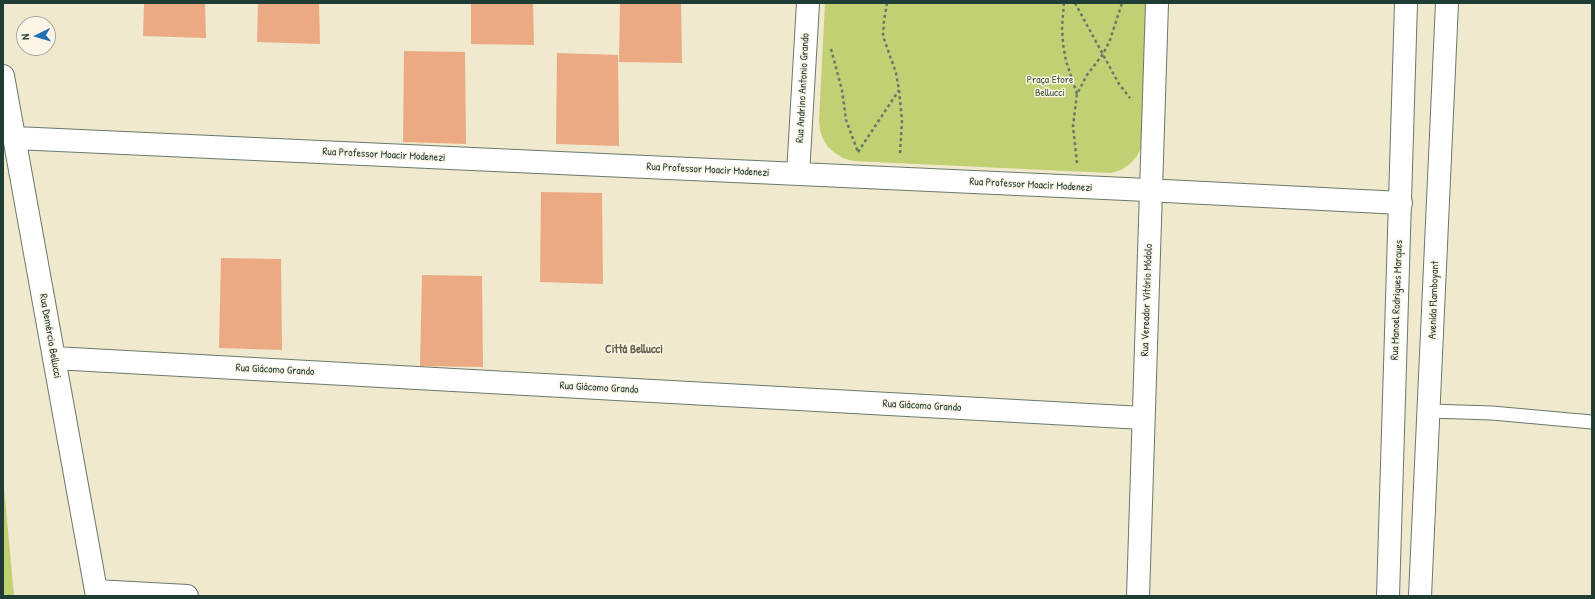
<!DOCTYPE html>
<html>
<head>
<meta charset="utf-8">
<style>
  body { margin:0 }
  #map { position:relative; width:1595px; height:599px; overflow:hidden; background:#f0e9cd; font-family:"Patrick Hand",sans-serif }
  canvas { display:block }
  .frame { position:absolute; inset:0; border:4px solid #1f3d34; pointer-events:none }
  .north { position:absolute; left:16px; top:16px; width:40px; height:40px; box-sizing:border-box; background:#fcf5e5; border:1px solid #a4ab9e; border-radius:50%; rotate:265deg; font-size:11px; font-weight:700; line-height:16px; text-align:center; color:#1f3d34 }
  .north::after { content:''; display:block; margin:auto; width:14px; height:18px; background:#1f6fb2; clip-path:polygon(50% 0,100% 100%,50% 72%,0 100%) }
</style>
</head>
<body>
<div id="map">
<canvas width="1595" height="599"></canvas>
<div class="frame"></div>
<div class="north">N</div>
</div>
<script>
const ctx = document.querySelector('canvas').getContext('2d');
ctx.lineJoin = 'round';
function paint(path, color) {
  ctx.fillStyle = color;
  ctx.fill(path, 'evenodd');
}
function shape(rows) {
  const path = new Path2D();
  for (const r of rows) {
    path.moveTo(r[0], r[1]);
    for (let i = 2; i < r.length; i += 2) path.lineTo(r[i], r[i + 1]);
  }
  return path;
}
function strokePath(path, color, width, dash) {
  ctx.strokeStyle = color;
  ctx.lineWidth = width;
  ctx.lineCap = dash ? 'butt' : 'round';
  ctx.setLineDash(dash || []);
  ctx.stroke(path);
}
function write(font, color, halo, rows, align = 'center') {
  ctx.font = font + ' "Patrick Hand",sans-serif';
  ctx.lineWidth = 3;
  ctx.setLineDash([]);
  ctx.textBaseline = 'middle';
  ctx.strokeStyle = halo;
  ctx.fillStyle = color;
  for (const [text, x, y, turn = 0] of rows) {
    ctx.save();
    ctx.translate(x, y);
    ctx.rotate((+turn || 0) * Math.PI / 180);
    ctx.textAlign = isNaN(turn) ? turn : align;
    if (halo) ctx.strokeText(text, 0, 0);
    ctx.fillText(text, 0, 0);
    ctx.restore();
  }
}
const green = shape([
  [825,3,1146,3,1143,134,1142,146,1137,156,1130,164,1121,170,1111,173,853,161,843,158,835,153,828,147,823,139,820,130,819,120],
  [3,477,14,596,3,596]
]);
const building = shape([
  [144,3,205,3,206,38,143,36],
  [258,3,319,3,320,44,257,42],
  [471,3,533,3,534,45,471,44],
  [620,3,681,3,682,63,619,62],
  [404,51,465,52,466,144,403,142],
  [557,53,618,55,619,146,556,144],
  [541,192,602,193,603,284,540,282],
  [221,258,281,259,282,350,219,348],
  [422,275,482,276,483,367,420,366]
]);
const path = shape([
  [887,3,884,21,883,36,896,73,899,90,902,120,900,154],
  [1064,3,1062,27,1063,44,1066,61,1077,94],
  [1075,3,1119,84,1130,98],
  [831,49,842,90,846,120,858,152],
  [858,152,899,90],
  [1077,163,1073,126,1077,94,1087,75,1103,54,1110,40,1122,3]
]);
const service = shape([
  [1429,411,1492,413,1592,422]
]);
const minor = shape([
  [3,76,97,596],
  [15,138,1126,189,1401,203],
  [798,174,808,3],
  [54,358,1143,418],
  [96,591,187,596],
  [1138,596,1157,3]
]);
const tertiary = shape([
  [1388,596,1406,3],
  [1420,596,1447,3]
]);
const parkNames = [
  ["Praça Etore",1050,80],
  ["Bellucci",1050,93]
];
const streetNames = [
  ["Rua Andrino Antonio Grando",803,88,-87],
  ["Rua Professor Moacir Modenezi",384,155,3],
  ["Rua Professor Moacir Modenezi",708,170,3],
  ["Rua Professor Moacir Modenezi",1031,185,3],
  ["Rua Vereador Vitório Módolo",1147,300,-88],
  ["Rua Manoel Rodrigues Marques",1397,300,-88],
  ["Avenida Flamboyant",1434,300,-88],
  ["Rua Demércio Bellucci",50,336,80],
  ["Rua Giácomo Grando",275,370,3],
  ["Rua Giácomo Grando",599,388,3],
  ["Rua Giácomo Grando",922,406,3]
];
const neighbourhoodNames = [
  ["Cittá Bellucci",634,350]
];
paint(green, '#c0d072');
paint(building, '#ebaa83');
strokePath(service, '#68796a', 15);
strokePath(minor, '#68796a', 24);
strokePath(tertiary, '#68796a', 24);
strokePath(path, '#68796a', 2.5, [3, 3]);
strokePath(service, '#fff', 13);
strokePath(minor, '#fff', 22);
strokePath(tertiary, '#fff', 22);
write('11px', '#3f5a40', '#fcf5e5', parkNames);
write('11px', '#1f3d34', '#fcf5e5', streetNames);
write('bold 12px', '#666350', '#fcf5e5', neighbourhoodNames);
</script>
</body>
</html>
